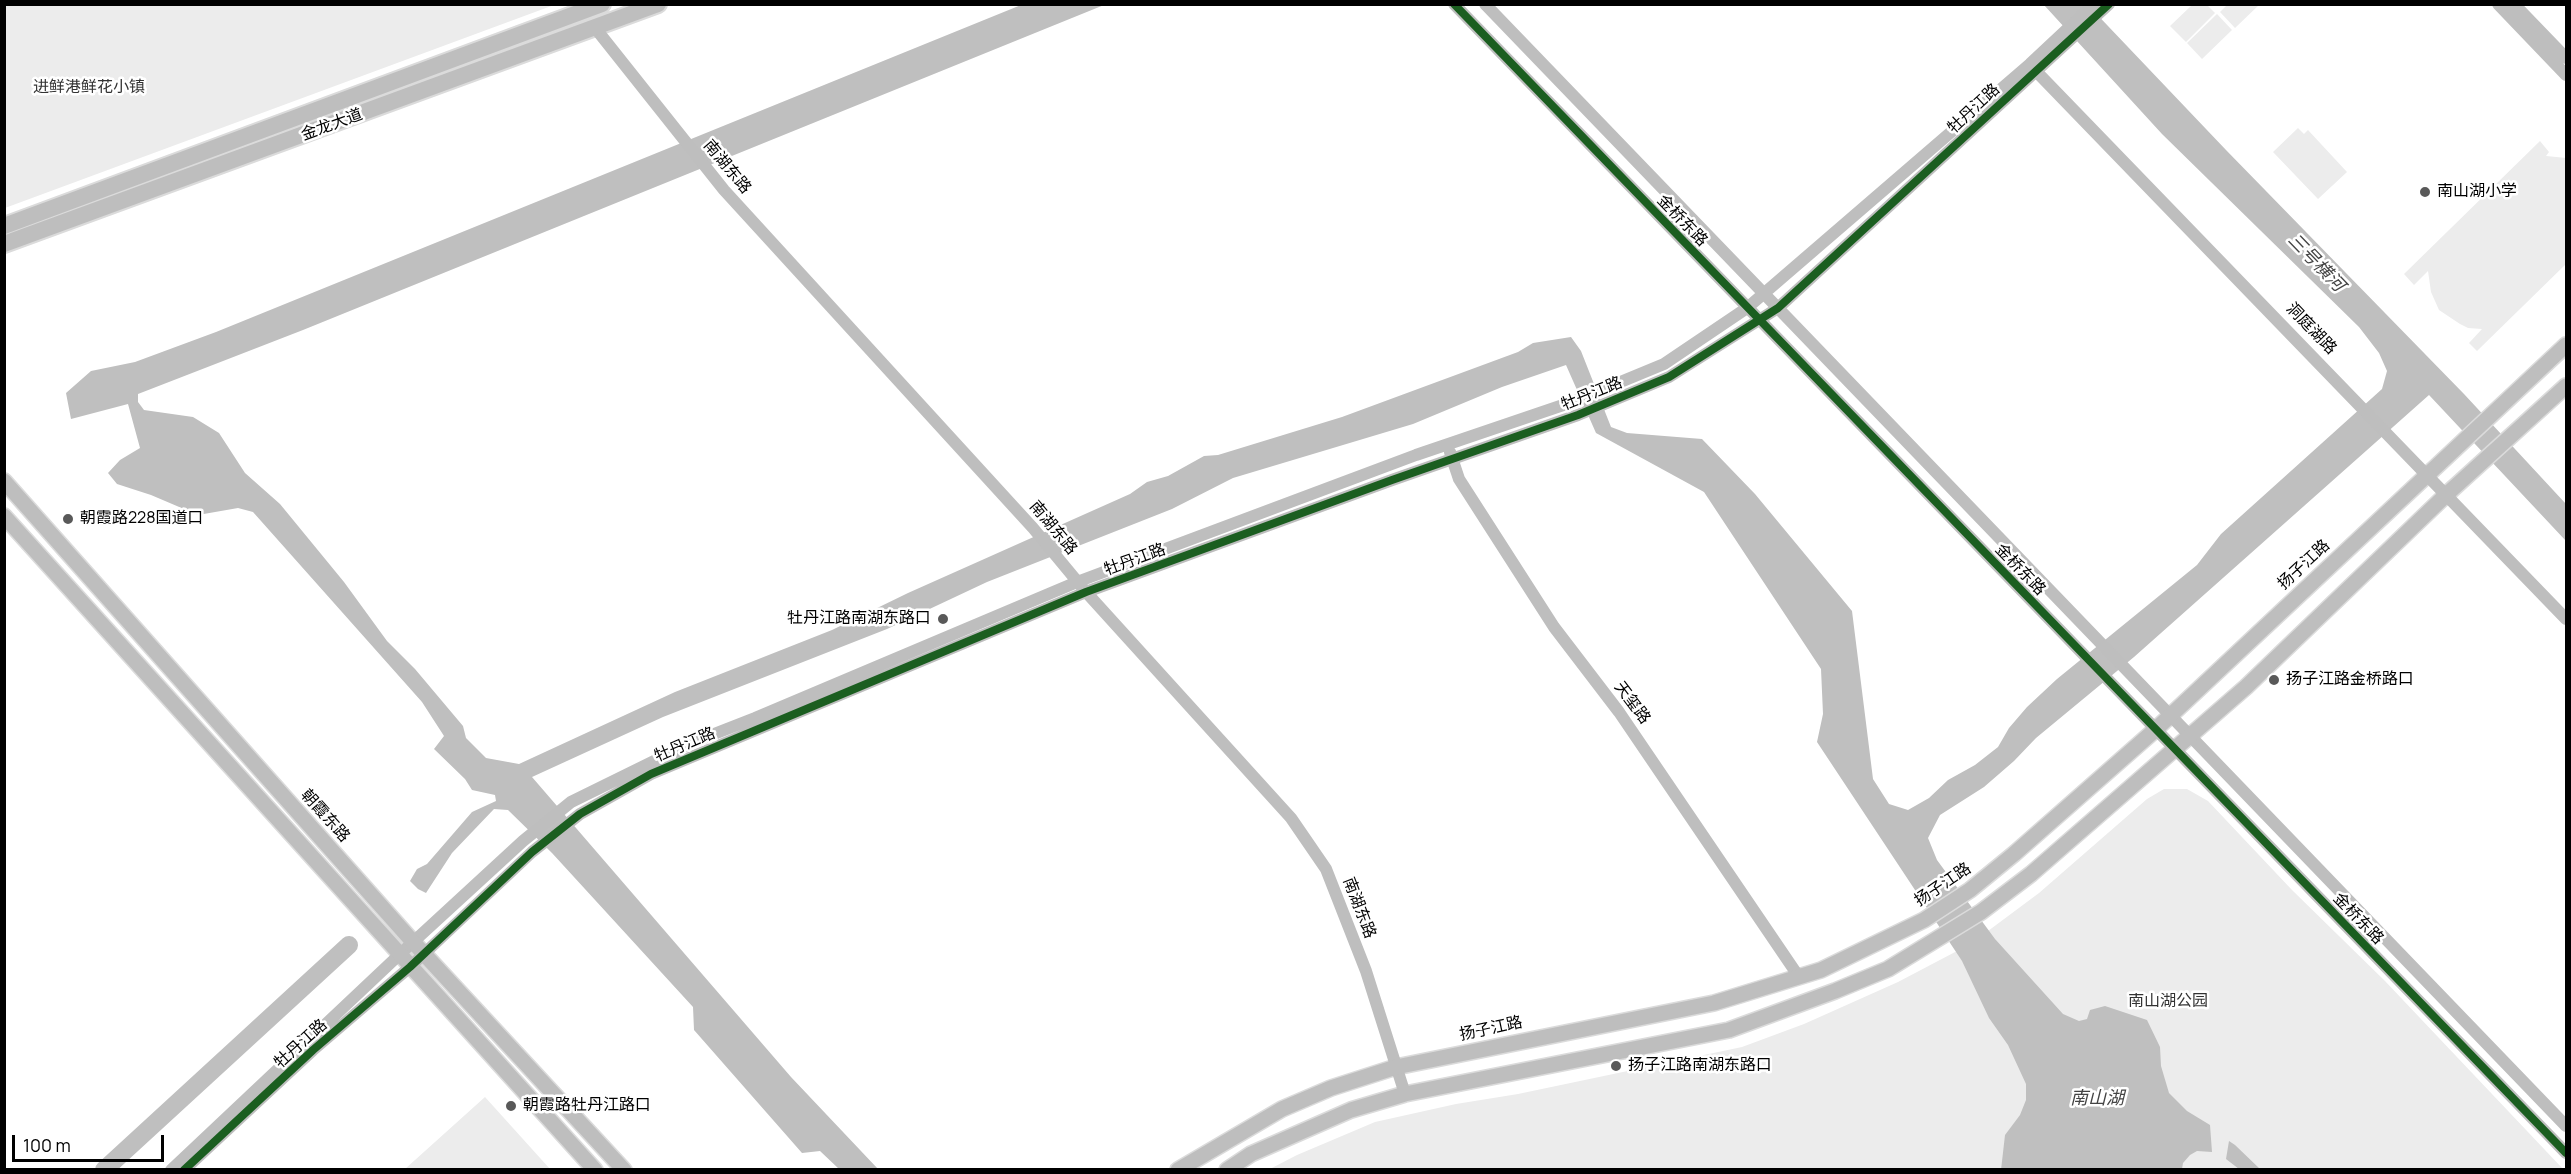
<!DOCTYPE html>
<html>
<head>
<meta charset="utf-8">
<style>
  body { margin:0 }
  #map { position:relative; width:2571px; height:1174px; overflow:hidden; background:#fff; font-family:Manrope,sans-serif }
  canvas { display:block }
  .frame { position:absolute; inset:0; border:6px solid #000; pointer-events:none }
  .scale { position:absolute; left:12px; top:1135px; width:152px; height:27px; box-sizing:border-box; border:3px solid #000; border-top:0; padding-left:8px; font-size:18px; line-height:21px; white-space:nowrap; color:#000; -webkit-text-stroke:4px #fff; paint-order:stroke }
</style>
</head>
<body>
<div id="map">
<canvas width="2571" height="1174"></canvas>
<div class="frame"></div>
<div class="scale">100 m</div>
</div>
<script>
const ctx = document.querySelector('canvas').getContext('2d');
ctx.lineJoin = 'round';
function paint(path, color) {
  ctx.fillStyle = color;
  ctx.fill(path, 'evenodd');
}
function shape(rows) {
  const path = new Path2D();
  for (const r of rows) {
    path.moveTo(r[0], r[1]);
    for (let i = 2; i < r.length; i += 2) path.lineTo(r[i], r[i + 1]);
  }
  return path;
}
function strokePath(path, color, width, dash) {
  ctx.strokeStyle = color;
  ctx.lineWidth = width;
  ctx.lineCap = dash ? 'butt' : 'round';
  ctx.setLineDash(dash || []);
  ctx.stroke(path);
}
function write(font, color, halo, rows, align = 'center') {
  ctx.font = font + ' Manrope,"Noto Sans SC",sans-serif';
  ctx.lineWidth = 5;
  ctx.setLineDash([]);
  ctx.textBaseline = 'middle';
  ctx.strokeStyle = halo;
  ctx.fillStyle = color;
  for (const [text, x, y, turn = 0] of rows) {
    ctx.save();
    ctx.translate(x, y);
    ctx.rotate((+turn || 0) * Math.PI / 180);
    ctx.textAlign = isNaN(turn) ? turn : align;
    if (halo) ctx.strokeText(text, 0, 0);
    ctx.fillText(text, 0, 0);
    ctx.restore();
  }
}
const green = shape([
  [5,4,554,4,554,5,5,208],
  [2192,5,2207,5,2215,13,2186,42,2170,26],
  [2227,5,2227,4,2259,5,2235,28,2220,12],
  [2217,14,2232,30,2202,59,2187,43],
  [2298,128,2304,134,2308,130,2347,172,2318,199,2273,152],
  [2540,141,2549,152,2546,156,2566,158,2566,264,2477,351,2469,343,2482,329,2468,328,2460,324,2439,310,2431,292,2428,271,2414,285,2404,274],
  [2164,789,2187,789,2208,801,2292,890,2385,981,2563,1169,1268,1170,1297,1155,1375,1122,1456,1104,1518,1094,1742,1047,1804,1024,1898,982,1957,951,1988,931,2039,893,2147,799],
  [485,1097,550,1169,405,1169]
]);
const water = shape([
  [1021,5,1104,5,303,330,138,394,138,402,144,410,193,417,219,433,245,473,280,504,344,582,387,641,415,669,463,726,466,738,486,758,519,764,675,692,832,630,908,593,1130,494,1147,482,1168,476,1204,456,1218,455,1342,417,1518,352,1533,343,1571,337,1581,351,1611,427,1627,433,1702,439,1755,494,1852,611,1873,779,1889,804,1908,810,1929,798,1948,780,1975,765,1998,747,2009,728,2027,707,2057,679,2197,565,2221,534,2382,389,2387,371,2379,353,2359,327,2162,134,2044,5,2088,5,2226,150,2464,394,2566,504,2566,541,2429,395,2134,657,2036,738,2014,761,1984,787,1940,815,1928,838,1937,860,1995,939,2063,1014,2079,1021,2087,1019,2090,1010,2105,1006,2147,1020,2160,1047,2161,1066,2169,1093,2187,1111,2210,1125,2212,1152,2197,1151,2190,1155,2183,1163,2182,1169,2001,1170,2005,1135,2020,1115,2026,1100,2026,1084,2008,1045,1989,1018,1962,961,1817,742,1823,714,1821,669,1704,492,1596,433,1566,365,1502,387,1413,424,1233,478,1172,509,987,582,887,629,663,717,532,777,791,1077,878,1169,839,1169,820,1151,802,1153,694,1030,693,1007,552,853,508,810,494,809,452,853,426,893,418,889,410,881,417,869,427,864,472,812,496,801,495,795,472,790,465,779,434,749,444,736,422,702,253,512,238,508,198,515,151,495,117,484,108,473,120,460,140,448,128,404,71,419,66,393,91,371,135,362,216,332],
  [2229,1141,2235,1145,2260,1169,2239,1169,2226,1159]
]);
const river = shape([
  [104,1170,349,945]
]);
const minor = shape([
  [1454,4,2566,1153],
  [1485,4,2566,1126],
  [2498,4,2566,75],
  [2514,4,2566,58],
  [596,29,724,190,1033,528,1086,592,1291,818,1326,869,1366,971,1405,1094],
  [2031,66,2566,619],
  [1450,452,1459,479,1554,627,1619,712,1799,977],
  [171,1170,399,955,523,841,571,802,691,743,755,718,1077,582,1416,455,1572,402,1664,364,1747,308,2030,64,2094,4],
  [184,1170,313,1050,410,967,532,852,580,814,651,774,1086,592,1392,480,1578,415,1669,377,1778,308,2109,4]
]);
const major = shape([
  [4,481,413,942,624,1170],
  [4,516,595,1170],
  [1178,1170,1282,1109,1331,1088,1396,1067,1714,1003,1821,970,1924,920,1970,890,2014,854,2155,730,2566,345],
  [1227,1170,1251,1154,1351,1110,1405,1094,1729,1030,1835,991,1888,969,1981,912,2031,874,2246,687,2447,494,2566,386]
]);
const highway = shape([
  [4,226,602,4],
  [4,244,658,4]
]);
const cycleway = shape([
  [1454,4,2566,1153],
  [184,1170,313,1050,410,967,532,852,580,814,651,774,1086,592,1392,480,1578,415,1669,377,1778,308,2109,4]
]);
const markers = [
  [2425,192,6,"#595959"],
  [68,519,6,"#595959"],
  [943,619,6,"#595959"],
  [2274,680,6,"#595959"],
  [1616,1066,6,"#595959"],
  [511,1106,6,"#595959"]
];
const parkNames = [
  ["进鲜港鲜花小镇",89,88],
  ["南山湖公园",2168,1002]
];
const streetNames = [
  ["牡丹江路",1974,109,-43],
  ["金龙大道",332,125,-20],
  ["南湖东路",727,167,50],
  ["金桥东路",1682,221,46],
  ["洞庭湖路",2311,329,46],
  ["牡丹江路",1592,394,-22],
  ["南湖东路",1053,528,50],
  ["牡丹江路",1135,560,-20],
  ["扬子江路",2304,565,-43],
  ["金桥东路",2020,570,46],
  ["天玺路",1632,703,53],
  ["牡丹江路",685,745,-23],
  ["朝霞东路",325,816,48],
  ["扬子江路",1943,885,-34],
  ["南湖东路",1359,908,69],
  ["金桥东路",2358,919,46],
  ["扬子江路",1491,1029,-12],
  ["牡丹江路",301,1044,-42]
];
const poiNames = [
  ["南山湖小学",2437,192],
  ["朝霞路228国道口",80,519],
  ["牡丹江路南湖东路口",931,619,"right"],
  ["扬子江路金桥路口",2286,680],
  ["扬子江路南湖东路口",1628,1066],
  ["朝霞路牡丹江路口",523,1106]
];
const waterNames = [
  ["三号横河",2316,263,46],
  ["南山湖",2097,1099]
];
paint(green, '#ececec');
paint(water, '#bfbfbf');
strokePath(river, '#bfbfbf', 18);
strokePath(major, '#dbdbdb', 18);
strokePath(highway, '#dbdbdb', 20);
strokePath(minor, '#bebebe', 12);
strokePath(major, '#bebebe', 15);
strokePath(highway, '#bebebe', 16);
strokePath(cycleway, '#1b5e20', 8);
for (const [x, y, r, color] of markers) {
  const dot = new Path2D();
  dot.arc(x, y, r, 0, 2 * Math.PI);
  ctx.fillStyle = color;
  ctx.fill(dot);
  strokePath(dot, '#fff', 2);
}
write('16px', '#333', '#fff', parkNames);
write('16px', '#000', '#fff', streetNames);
write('16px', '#000', '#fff', poiNames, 'left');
write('italic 18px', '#444', '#fff', waterNames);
</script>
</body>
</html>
